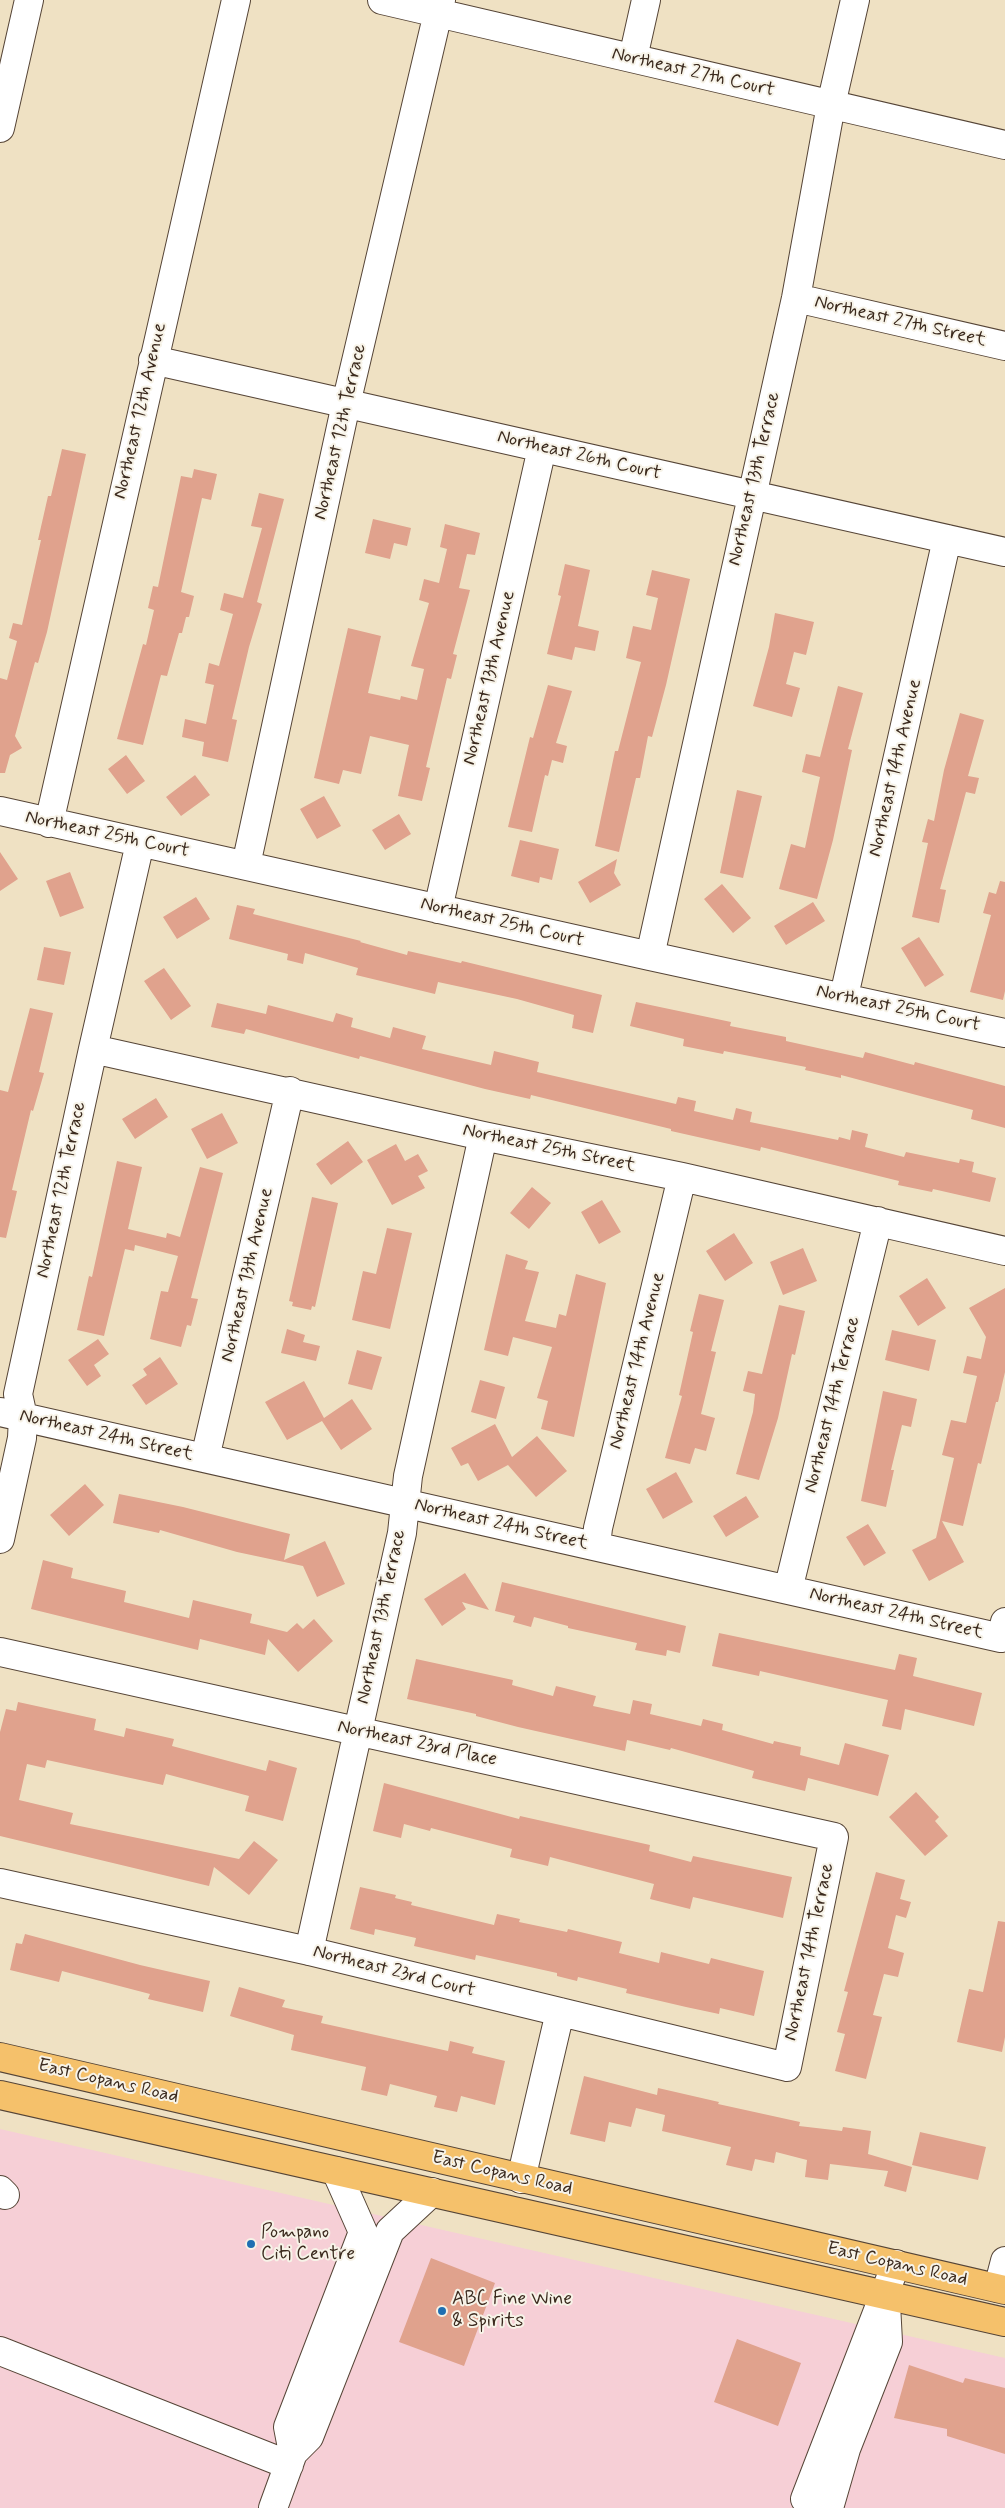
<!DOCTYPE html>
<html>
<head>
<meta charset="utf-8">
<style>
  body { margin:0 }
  canvas { display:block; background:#efe1c3 }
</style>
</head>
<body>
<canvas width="1005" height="2508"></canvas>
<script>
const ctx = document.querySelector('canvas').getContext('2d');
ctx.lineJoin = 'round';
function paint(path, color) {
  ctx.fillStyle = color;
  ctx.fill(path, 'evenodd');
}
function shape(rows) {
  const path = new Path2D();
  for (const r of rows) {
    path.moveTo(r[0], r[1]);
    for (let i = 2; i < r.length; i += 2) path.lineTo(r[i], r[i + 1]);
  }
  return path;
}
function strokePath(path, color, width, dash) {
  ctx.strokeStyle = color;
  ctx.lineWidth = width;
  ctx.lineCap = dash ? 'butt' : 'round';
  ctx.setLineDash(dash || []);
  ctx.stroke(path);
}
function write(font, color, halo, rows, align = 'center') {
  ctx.font = font + ' Mynerve,sans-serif';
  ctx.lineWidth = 4;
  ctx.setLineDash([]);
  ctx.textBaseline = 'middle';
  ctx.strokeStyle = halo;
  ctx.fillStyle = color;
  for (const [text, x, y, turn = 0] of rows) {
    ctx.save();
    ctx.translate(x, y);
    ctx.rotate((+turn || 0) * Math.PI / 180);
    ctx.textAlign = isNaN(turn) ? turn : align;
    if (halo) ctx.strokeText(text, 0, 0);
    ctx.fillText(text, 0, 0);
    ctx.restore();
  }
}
const built = shape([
  [0,2129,1005,2358,1005,2508,0,2508]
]);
const building = shape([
  [62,449,86,454,47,632,38,663,35,662,15,736,22,748,10,755,5,773,0,773,0,678,7,680,17,641,9,638,13,623,22,625,41,540,38,540,48,496,51,496],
  [194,469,217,474,211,500,202,498,181,592,194,596,189,617,186,617,182,633,179,633,167,676,161,675,143,745,117,739,143,644,146,645,154,610,148,608,153,586,158,587,181,476,192,478],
  [259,493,284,499,257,602,262,604,249,647,232,719,237,720,228,762,202,756,204,742,182,737,185,719,206,724,214,685,205,683,209,663,219,666,233,614,220,610,224,593,243,598,262,528,251,526],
  [373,519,411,528,407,546,394,543,390,559,365,553],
  [445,524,480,533,475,555,467,554,459,588,470,590,453,654,457,655,451,679,447,678,426,767,430,768,422,801,398,796,409,745,370,736,361,774,343,770,339,784,314,778,348,628,381,636,368,693,400,700,401,696,417,700,424,669,411,666,429,603,419,600,424,579,439,583,447,549,440,547],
  [565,564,590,570,578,626,599,631,595,651,575,647,572,660,547,654,561,596,558,595],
  [652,570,690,579,666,685,652,737,648,736,640,778,636,778,619,852,595,846,615,751,618,751,641,662,626,658,633,626,651,630,658,598,646,595],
  [775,613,814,622,806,655,794,652,786,684,800,688,792,717,753,706,769,647],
  [548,685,572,691,556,743,567,746,563,763,552,760,548,776,545,775,532,832,508,827,530,737,533,738],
  [838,686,863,693,848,749,852,750,833,840,817,899,779,889,791,844,805,848,820,777,802,772,806,754,820,757],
  [960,713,984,720,968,776,979,778,975,794,966,792,940,889,946,890,939,923,912,917,928,843,922,842,928,819,934,821,944,770],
  [126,755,145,781,127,794,108,769],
  [195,775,210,795,181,816,166,797],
  [737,790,762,796,743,878,720,873],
  [324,796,341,826,317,839,300,809],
  [399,814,411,834,385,850,372,830],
  [520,840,559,849,552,880,540,877,539,883,511,876],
  [0,852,18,879,0,891],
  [617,859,614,873,621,885,590,903,578,882],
  [70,872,84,908,60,917,46,881],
  [1000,881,1005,882,1005,991,1003,1000,970,992,991,915,983,913,989,892,996,894],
  [722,884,751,918,733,933,704,899],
  [196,897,210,919,177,939,163,917],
  [813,902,825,921,786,945,774,926],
  [237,905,255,909,253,914,361,941,360,942,407,955,408,951,461,963,462,961,602,995,593,1033,572,1028,574,1015,517,999,438,982,435,994,356,975,358,968,305,953,303,964,287,960,288,954,229,939],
  [919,937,944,975,925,987,901,948],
  [44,947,71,952,64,985,37,980],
  [164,968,191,1006,171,1020,144,981],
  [636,1002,731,1022,730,1026,786,1037,786,1041,863,1058,865,1052,914,1065,915,1062,1005,1086,1005,1128,971,1119,973,1110,841,1075,841,1078,805,1070,806,1067,724,1051,723,1054,683,1046,684,1039,630,1026],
  [217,1003,266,1014,268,1005,333,1022,336,1013,353,1018,351,1027,390,1038,393,1027,426,1036,422,1049,491,1065,494,1051,539,1062,537,1072,676,1104,678,1097,696,1101,694,1111,733,1120,736,1108,752,1112,750,1122,838,1140,839,1137,850,1140,852,1130,868,1134,865,1147,904,1157,906,1152,959,1163,960,1159,974,1162,972,1172,996,1178,990,1202,933,1189,932,1192,898,1185,899,1181,761,1147,760,1151,671,1131,671,1129,531,1095,530,1099,485,1089,360,1056,359,1059,246,1029,244,1034,211,1027],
  [30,1008,53,1013,39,1072,44,1073,33,1111,31,1110,12,1190,17,1191,6,1238,0,1237,0,1090,8,1092],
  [156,1098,168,1117,135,1139,122,1119],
  [222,1113,238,1143,207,1159,191,1129],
  [348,1141,363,1162,331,1185,316,1164],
  [396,1144,405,1161,418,1154,428,1171,418,1176,425,1188,392,1205,367,1160],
  [117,1161,142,1167,128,1229,166,1238,167,1233,180,1237,200,1167,223,1173,191,1298,198,1299,191,1326,187,1325,181,1347,150,1339,161,1291,168,1292,178,1256,135,1245,134,1251,125,1249,104,1336,77,1330,89,1276,92,1277],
  [532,1187,551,1203,529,1229,510,1213],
  [312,1197,338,1203,315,1307,312,1306,311,1310,292,1306,293,1302,289,1301],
  [602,1200,621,1232,599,1244,581,1212],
  [387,1228,412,1233,390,1329,352,1320,363,1271,376,1274],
  [734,1233,753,1263,725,1281,706,1251],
  [803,1248,817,1281,783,1295,770,1262],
  [506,1254,528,1261,525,1269,539,1272,525,1321,556,1328,559,1314,566,1316,576,1274,606,1283,574,1437,541,1429,548,1401,537,1398,552,1347,513,1337,508,1356,484,1350],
  [927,1278,946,1308,918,1326,899,1296],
  [1005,1288,1005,1372,998,1402,996,1402,981,1464,978,1463,963,1526,942,1521,964,1562,929,1581,912,1550,936,1538,954,1458,942,1455,951,1420,966,1423,977,1376,963,1373,967,1356,981,1359,986,1337,969,1308],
  [699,1294,724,1300,711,1351,716,1352,701,1414,715,1418,706,1451,695,1448,690,1464,665,1458,682,1396,679,1395,693,1332,690,1331],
  [779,1305,805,1311,795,1355,792,1354,778,1418,759,1480,736,1474,753,1412,755,1394,743,1391,748,1371,762,1374],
  [287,1329,305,1335,303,1342,320,1346,316,1361,281,1353],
  [892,1330,936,1340,929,1371,885,1360],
  [98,1339,109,1354,94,1365,101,1376,87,1386,68,1360],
  [357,1350,382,1357,372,1390,348,1384],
  [160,1357,178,1384,146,1405,132,1385,147,1375,143,1369],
  [480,1380,505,1387,496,1419,471,1412],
  [304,1381,324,1418,352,1399,372,1429,341,1450,322,1421,287,1440,265,1402],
  [883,1391,917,1399,911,1427,902,1425,891,1470,894,1470,886,1507,861,1501],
  [495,1424,512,1457,537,1436,567,1471,536,1497,508,1465,478,1481,468,1463,461,1466,451,1448],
  [676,1472,693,1502,663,1519,646,1489],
  [85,1484,104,1505,69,1536,50,1515],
  [119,1494,183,1507,290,1534,284,1560,325,1541,345,1584,317,1597,303,1566,237,1552,160,1530,159,1533,113,1523],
  [746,1496,759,1517,726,1537,713,1516],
  [868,1524,886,1553,864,1566,846,1537],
  [43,1560,73,1568,71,1578,126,1591,124,1602,189,1618,193,1600,252,1614,250,1623,287,1632,297,1623,303,1629,314,1619,333,1641,298,1672,268,1639,265,1655,200,1639,198,1650,31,1609],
  [465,1573,489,1610,462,1602,466,1609,442,1626,424,1599],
  [502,1582,686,1626,680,1653,667,1650,666,1656,635,1650,637,1643,568,1628,568,1626,534,1617,531,1627,513,1622,515,1616,495,1611],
  [719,1633,895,1670,899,1654,917,1658,913,1676,982,1693,974,1726,905,1709,901,1730,882,1726,888,1700,760,1671,759,1676,712,1666],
  [416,1659,513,1680,512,1685,553,1696,556,1686,596,1696,593,1706,630,1714,633,1700,652,1704,650,1714,701,1726,703,1719,723,1724,722,1730,773,1744,774,1741,801,1747,800,1755,839,1765,845,1743,889,1755,878,1796,808,1778,805,1791,752,1778,754,1771,671,1748,670,1750,627,1740,625,1751,518,1727,476,1716,476,1714,407,1699],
  [18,1702,96,1719,94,1730,124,1737,126,1728,174,1739,172,1746,266,1771,269,1760,297,1768,283,1821,245,1811,249,1796,166,1774,163,1785,47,1760,45,1768,27,1764,19,1800,73,1813,70,1824,239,1859,254,1841,278,1860,249,1895,214,1867,209,1886,0,1836,0,1732,6,1709,16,1711],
  [384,1783,519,1819,520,1816,650,1845,649,1851,691,1862,693,1856,792,1877,783,1918,693,1897,690,1909,650,1899,654,1884,550,1857,548,1866,510,1857,512,1849,431,1828,430,1831,404,1824,401,1838,373,1831],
  [916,1792,939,1817,935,1821,948,1836,925,1856,889,1817],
  [876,1872,905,1880,900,1899,911,1902,906,1918,896,1915,888,1948,904,1953,898,1977,884,1974,873,2015,882,2017,866,2079,835,2071,845,2034,837,2032,848,1992,844,1991],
  [360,1887,396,1895,395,1898,412,1902,411,1905,494,1925,497,1914,520,1919,519,1922,567,1932,568,1929,622,1942,619,1953,659,1963,661,1952,709,1964,711,1958,764,1971,754,2016,720,2008,719,2014,686,2007,626,1993,627,1989,578,1977,577,1981,557,1976,557,1973,476,1955,475,1960,414,1946,416,1938,375,1929,374,1935,350,1929],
  [998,1921,1005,1922,1005,2037,1002,2052,957,2042,969,1989,983,1992],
  [25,1934,140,1965,210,1981,203,2012,148,1999,150,1994,62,1971,59,1982,10,1970,16,1943,22,1944],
  [239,1987,285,2000,282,2007,323,2016,321,2023,448,2051,450,2041,474,2047,472,2053,505,2061,495,2105,461,2096,457,2112,434,2107,437,2096,390,2084,387,2096,361,2090,366,2067,291,2050,294,2035,230,2016],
  [584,2076,657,2095,658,2088,719,2102,718,2104,800,2122,799,2126,842,2131,843,2127,871,2131,868,2154,912,2167,906,2192,884,2186,888,2171,830,2164,828,2180,805,2177,807,2160,776,2152,774,2163,755,2159,752,2171,726,2165,731,2147,662,2131,665,2115,636,2108,631,2127,609,2122,605,2142,570,2134],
  [920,2132,986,2147,978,2180,912,2165],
  [431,2258,495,2283,464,2366,399,2342],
  [737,2339,801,2363,778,2426,714,2402],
  [909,2365,963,2383,965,2378,1005,2388,1005,2454,947,2436,947,2429,894,2418]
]);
const minor = shape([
  [382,0,1005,145],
  [633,58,646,0],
  [0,128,29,0],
  [796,298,1005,346],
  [153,360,1005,552],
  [0,811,650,956,1005,1033],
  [49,823,236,0],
  [246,865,346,404,441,0],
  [438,909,542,448],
  [650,956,796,298,831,105,855,0],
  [844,996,947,539],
  [93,1049,483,1136,682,1177,1005,1251],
  [0,1412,1001,1638,1005,1622],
  [205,1458,290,1091],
  [0,1539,22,1438,23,1417,18,1394,93,1049,140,843],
  [596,1546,598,1528,682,1177],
  [788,1590,878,1221],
  [0,1652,834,1837,787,2067,309,1951,0,1883],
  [309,1951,402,1533,408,1476,483,1136],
  [521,2179,560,2012],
  [0,2190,5,2195],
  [998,2288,1005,2261],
  [0,2351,289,2465],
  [293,2453,309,2437,390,2231,432,2192],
  [273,2508,293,2453,288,2427,363,2232,336,2171],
  [826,2508,805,2499,896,2264],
  [829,2508,846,2449,888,2342,886,2304]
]);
const major = shape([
  [0,2057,1005,2290],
  [0,2095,1005,2322]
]);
const markers = [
  [251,2244,5,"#1f6fb2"],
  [442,2311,5,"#1f6fb2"]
];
const streetNames = [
  ["Northeast 27th Court",693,73,13],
  ["Northeast 27th Street",900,322,13],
  ["Northeast 12th Avenue",141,411,-77],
  ["Northeast 12th Terrace",341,432,-77],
  ["Northeast 26th Court",579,456,13],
  ["Northeast 13th Terrace",755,479,-77],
  ["Northeast 13th Avenue",490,678,-77],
  ["Northeast 14th Avenue",896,768,-77],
  ["Northeast 25th Court",107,835,12],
  ["Northeast 25th Court",502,923,13],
  ["Northeast 25th Court",898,1009,12],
  ["Northeast 25th Street",549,1149,12],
  ["Northeast 12th Terrace",62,1190,-78],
  ["Northeast 13th Avenue",248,1275,-77],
  ["Northeast 14th Avenue",638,1361,-76],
  ["Northeast 14th Terrace",833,1405,-76],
  ["Northeast 24th Street",106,1436,13],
  ["Northeast 24th Street",501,1525,13],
  ["Northeast 24th Street",896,1614,13],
  ["Northeast 13th Terrace",382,1617,-78],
  ["Northeast 23rd Place",417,1744,12],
  ["Northeast 14th Terrace",810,1952,-78],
  ["Northeast 23rd Court",394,1972,14],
  ["East Copans Road",108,2082,13],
  ["East Copans Road",502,2174,13],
  ["East Copans Road",897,2265,13]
];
const poiNames = [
  ["Pompano",261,2233],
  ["Citi Centre",261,2255],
  ["ABC Fine Wine",452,2300],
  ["& Spirits",452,2322]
];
paint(built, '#f6cfd6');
paint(building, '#e0a28d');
strokePath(minor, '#564537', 30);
strokePath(major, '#564537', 30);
strokePath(minor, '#fff', 28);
strokePath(major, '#f5c16b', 28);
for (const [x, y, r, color] of markers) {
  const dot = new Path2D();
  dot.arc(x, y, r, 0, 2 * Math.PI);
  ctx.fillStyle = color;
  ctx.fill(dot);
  strokePath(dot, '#f7f3e8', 2);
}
write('19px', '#3b2a1e', '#f7f3e8', streetNames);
write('19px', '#3b2a1e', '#f7f3e8', poiNames, 'left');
</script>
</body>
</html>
